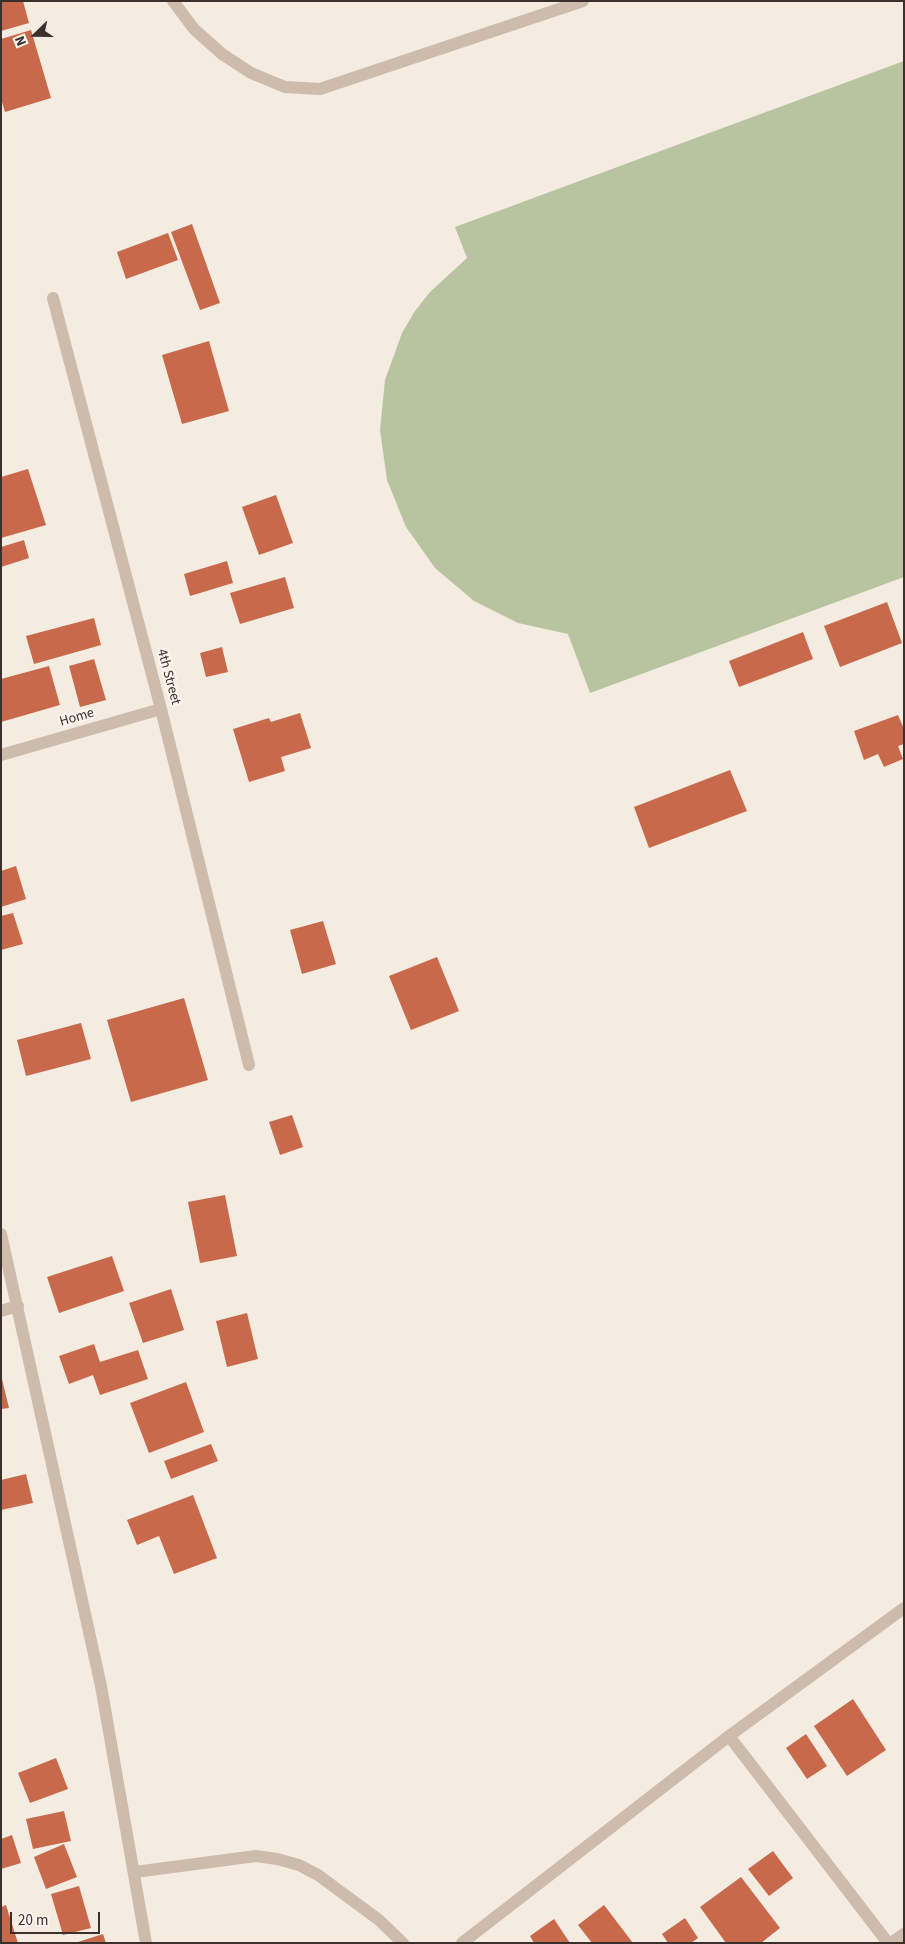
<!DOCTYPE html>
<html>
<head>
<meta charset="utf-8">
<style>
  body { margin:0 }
  #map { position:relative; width:905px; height:1944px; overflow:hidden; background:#f4ebe1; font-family:"Source Sans 3",sans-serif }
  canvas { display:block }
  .frame { position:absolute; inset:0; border:2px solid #3b302b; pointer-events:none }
  .north { position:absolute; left:10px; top:10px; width:50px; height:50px; -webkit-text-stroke:4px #fbf5ee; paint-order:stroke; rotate:248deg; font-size:14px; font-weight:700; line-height:20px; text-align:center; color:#3b302b }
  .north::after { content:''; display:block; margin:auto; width:18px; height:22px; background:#3b302b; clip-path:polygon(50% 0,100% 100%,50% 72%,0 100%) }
  .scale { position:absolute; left:10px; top:1912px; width:90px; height:22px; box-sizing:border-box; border:2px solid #3b302b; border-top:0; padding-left:6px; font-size:15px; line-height:18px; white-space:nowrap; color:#3b302b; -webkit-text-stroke:4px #fbf5ee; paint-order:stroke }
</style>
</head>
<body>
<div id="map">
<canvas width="905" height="1944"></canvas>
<div class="frame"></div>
<div class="north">N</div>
<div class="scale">20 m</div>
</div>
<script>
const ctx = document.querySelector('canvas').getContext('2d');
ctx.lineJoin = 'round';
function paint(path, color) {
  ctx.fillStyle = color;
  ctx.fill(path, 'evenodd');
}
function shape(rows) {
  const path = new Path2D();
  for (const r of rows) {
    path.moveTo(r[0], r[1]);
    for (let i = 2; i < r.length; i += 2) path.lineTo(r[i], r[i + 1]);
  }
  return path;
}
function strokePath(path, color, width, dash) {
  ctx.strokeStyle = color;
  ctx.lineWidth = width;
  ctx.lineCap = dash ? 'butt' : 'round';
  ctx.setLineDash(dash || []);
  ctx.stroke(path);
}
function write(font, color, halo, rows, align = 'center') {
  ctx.font = font + ' "Source Sans 3",sans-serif';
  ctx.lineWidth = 5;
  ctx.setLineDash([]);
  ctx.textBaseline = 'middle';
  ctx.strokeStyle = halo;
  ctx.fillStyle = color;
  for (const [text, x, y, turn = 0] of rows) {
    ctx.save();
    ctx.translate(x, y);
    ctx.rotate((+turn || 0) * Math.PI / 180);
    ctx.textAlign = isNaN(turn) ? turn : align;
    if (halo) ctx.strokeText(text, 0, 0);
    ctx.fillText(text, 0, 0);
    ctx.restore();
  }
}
const green = shape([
  [904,61,904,577,590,693,568,634,518,623,474,601,435,568,406,527,387,480,380,430,385,380,402,333,415,311,430,292,467,258,455,227]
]);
const building = shape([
  [1,1,23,1,29,23,1,31],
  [31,30,51,98,5,112,1,99,1,39],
  [192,224,220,303,200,310,171,232],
  [168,233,178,260,126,279,117,252],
  [209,341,229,411,182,424,162,355],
  [28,469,46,525,1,538,1,477],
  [276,495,293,543,259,555,242,507],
  [24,540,29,558,1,567,1,547],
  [227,561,233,583,190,596,184,574],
  [285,577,294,608,240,624,230,593],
  [887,602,902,643,840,667,824,626],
  [94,618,101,645,34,664,26,636],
  [803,632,813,659,739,687,729,661],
  [222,647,228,672,206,677,200,653],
  [94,659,106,700,80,707,69,666],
  [49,666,60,705,1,722,1,679],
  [300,713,311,748,281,757,285,771,249,782,233,729,269,718,271,722],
  [898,715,904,729,904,744,898,746,903,759,884,767,878,754,864,760,854,731],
  [730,770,747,811,649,848,634,807],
  [16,866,26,899,1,907,1,871],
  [13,913,23,944,1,950,1,916],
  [323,921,336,964,302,974,290,930],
  [437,957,459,1011,411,1030,389,976],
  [184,998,208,1080,131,1102,107,1020],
  [81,1023,91,1059,26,1076,17,1040],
  [292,1115,303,1147,280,1155,269,1122],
  [225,1195,237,1256,200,1263,188,1202],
  [112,1256,124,1291,59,1313,47,1277],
  [171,1289,184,1330,143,1343,129,1303],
  [247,1313,258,1359,227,1367,216,1321],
  [94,1344,100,1362,138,1350,148,1379,100,1395,93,1375,69,1384,59,1356],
  [2,1379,9,1408,1,1409,1,1380],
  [186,1382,204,1432,149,1453,130,1403],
  [211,1444,218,1461,171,1479,164,1461],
  [26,1474,33,1503,1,1510,1,1480],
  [193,1495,217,1558,174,1574,159,1536,137,1545,127,1520],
  [853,1699,886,1750,847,1776,814,1726],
  [806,1734,827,1766,807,1779,786,1748],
  [56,1758,68,1789,30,1803,18,1773],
  [64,1811,71,1841,33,1849,26,1819],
  [12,1835,21,1863,1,1869,1,1839],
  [64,1844,77,1877,46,1889,34,1857],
  [773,1851,793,1878,769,1896,748,1869],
  [741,1877,780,1928,761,1943,726,1943,700,1907],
  [79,1886,91,1928,63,1935,51,1894],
  [6,1905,18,1943,1,1943,1,1907],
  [604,1905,633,1943,592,1943,578,1925],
  [685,1918,698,1938,691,1943,668,1943,662,1934],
  [554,1919,570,1943,534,1943,530,1936],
  [103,1934,106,1943,78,1943,78,1942]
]);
const service = shape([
  [729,1736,888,1943],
  [462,1943,729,1736,904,1608]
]);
const minor = shape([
  [173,1,194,29,222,54,251,73,285,87,320,89,583,1],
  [53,298,161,709,249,1065],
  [1,755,161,709],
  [1,1234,101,1686,146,1943],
  [1,1311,18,1306],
  [135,1872,256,1856,277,1859,299,1865,318,1875,379,1920,403,1943],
  [891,1943,904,1934]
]);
const streetNames = [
  ["4th Street",168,677,75],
  ["Home",77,718,-16]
];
paint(green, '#b8c4a0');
paint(building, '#c8694b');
strokePath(service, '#cdbbac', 12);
strokePath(minor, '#cdbbac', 12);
write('14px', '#3b302b', '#fbf5ee', streetNames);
</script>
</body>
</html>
